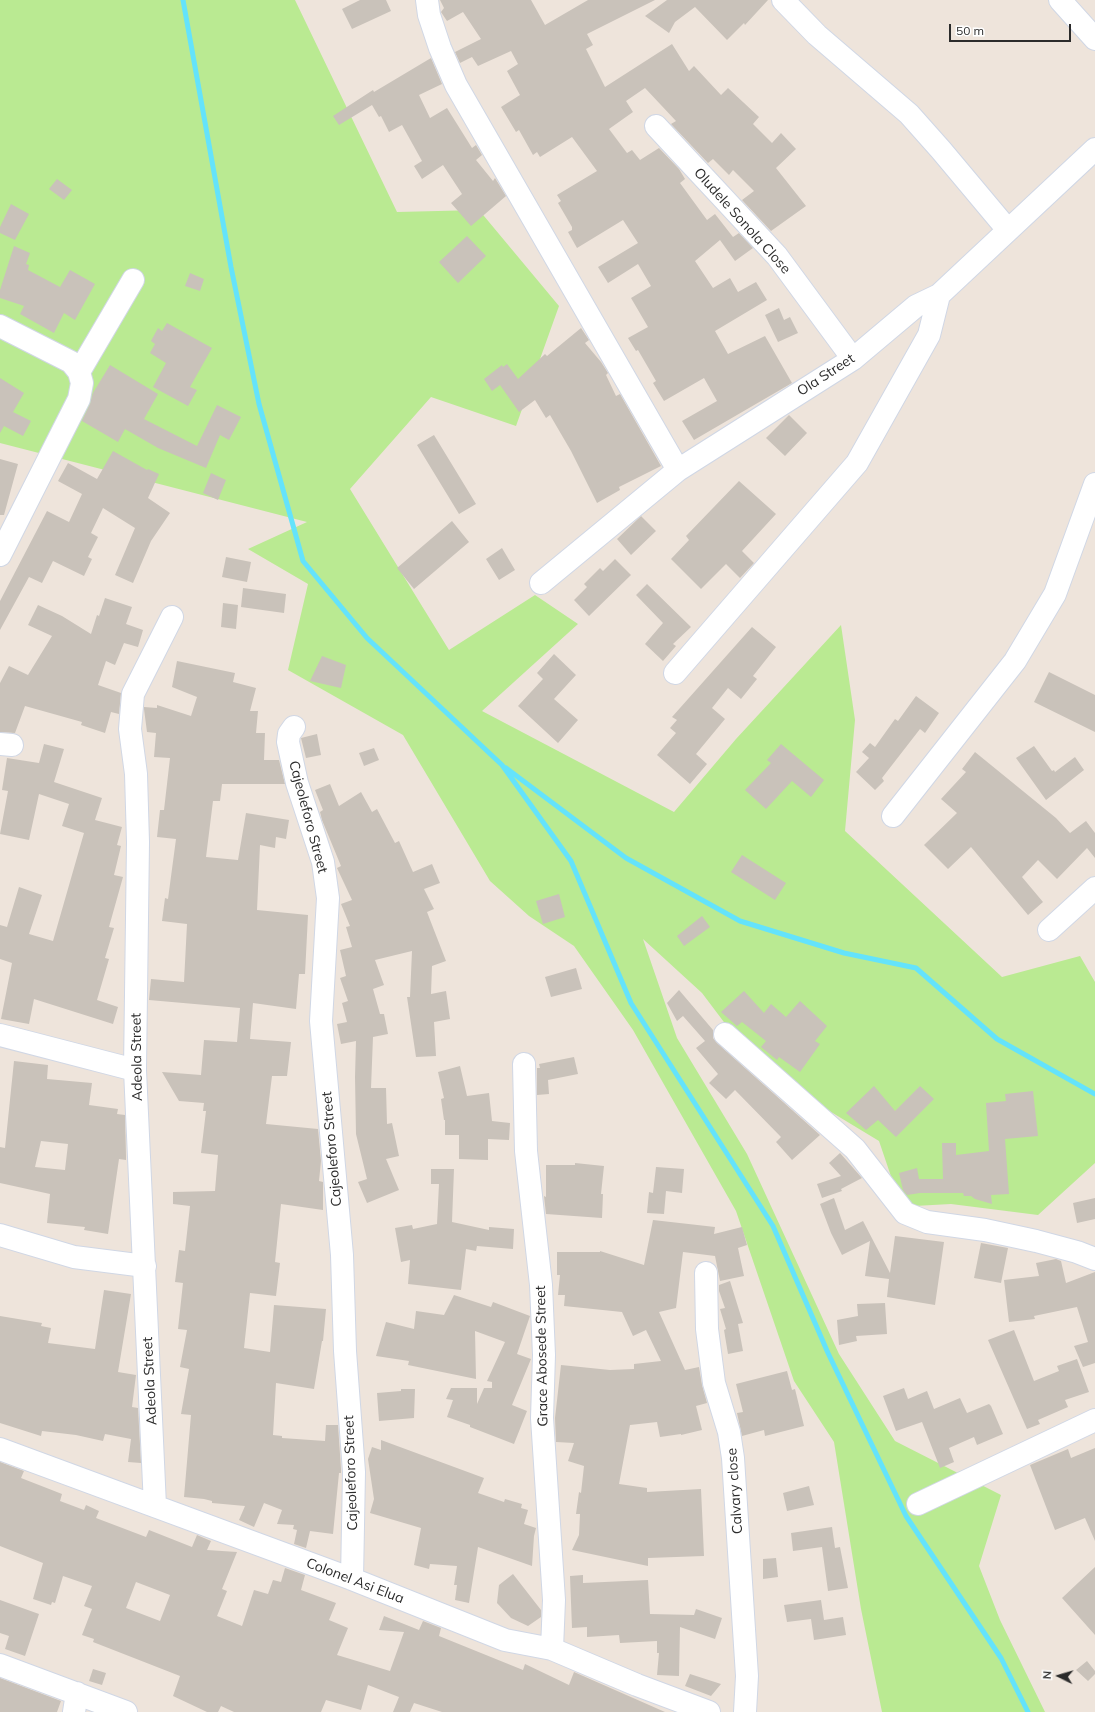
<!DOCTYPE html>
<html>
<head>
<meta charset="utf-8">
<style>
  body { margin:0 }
  #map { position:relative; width:1095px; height:1712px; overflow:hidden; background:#eee4db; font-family:Mulish,sans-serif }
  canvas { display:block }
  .north { position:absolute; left:1039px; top:1656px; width:40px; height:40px; -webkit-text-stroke:3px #fff; paint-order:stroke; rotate:275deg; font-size:11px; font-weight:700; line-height:16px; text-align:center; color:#2b2b2b }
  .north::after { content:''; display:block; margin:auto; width:14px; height:18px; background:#2b2b2b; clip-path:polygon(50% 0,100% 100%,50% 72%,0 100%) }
  .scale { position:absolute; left:949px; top:24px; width:122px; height:18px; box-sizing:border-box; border:2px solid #2b2b2b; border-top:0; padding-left:5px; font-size:12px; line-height:14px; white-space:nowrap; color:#2b2b2b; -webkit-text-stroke:3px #fff; paint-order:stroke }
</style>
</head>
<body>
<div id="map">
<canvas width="1095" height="1712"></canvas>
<div class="north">N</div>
<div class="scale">50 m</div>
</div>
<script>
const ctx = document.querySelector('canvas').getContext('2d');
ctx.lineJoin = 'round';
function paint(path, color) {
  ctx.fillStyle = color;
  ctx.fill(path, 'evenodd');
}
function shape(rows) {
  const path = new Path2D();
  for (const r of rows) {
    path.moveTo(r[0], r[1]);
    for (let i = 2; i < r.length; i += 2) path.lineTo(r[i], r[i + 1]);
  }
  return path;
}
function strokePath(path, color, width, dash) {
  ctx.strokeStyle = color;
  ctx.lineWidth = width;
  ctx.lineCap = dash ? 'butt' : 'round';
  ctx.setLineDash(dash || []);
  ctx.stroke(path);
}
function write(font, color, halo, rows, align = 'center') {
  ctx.font = font + ' Mulish,sans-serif';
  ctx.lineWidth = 3;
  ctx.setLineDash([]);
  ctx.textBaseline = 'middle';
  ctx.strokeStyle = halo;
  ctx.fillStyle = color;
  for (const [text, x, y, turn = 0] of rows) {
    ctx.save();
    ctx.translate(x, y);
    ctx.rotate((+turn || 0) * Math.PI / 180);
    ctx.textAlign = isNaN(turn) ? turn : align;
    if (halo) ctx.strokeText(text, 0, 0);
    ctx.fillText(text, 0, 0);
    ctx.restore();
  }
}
const green = shape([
  [0,0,295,0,397,212,479,210,559,306,516,426,431,397,350,489,449,650,535,595,578,624,482,711,674,812,736,739,841,625,855,720,845,831,1002,977,1080,956,1095,982,1095,1163,1038,1215,951,1204,914,1206,897,1194,879,1141,798,1092,742,1046,702,993,643,939,677,1038,747,1154,839,1354,895,1441,1001,1495,979,1566,1000,1620,1045,1712,882,1712,861,1609,834,1442,794,1381,736,1211,633,1030,574,946,529,916,490,881,403,735,288,670,308,584,248,549,307,522,0,443]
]);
const stream = shape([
  [183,0,231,267,259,404,303,561,367,638,502,765,571,861,631,1003,773,1226,828,1353,906,1516,1001,1658,1028,1712],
  [506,768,626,858,740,921,844,953,916,968,997,1039,1095,1094]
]);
const building = shape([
  [360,0,386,0,391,11,352,29,342,9],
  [440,0,531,0,545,25,588,0,655,0,587,34,593,45,586,49,605,87,672,44,689,71,694,66,721,95,728,88,759,117,753,124,772,143,781,133,796,149,776,168,806,206,771,231,742,200,754,191,733,170,729,175,713,159,708,163,671,124,676,121,645,88,626,101,633,112,609,129,627,153,632,150,640,160,659,148,679,169,685,179,680,183,707,220,715,214,733,237,739,233,753,248,735,261,720,240,695,261,713,288,730,278,738,292,756,282,767,300,715,331,728,354,765,336,792,383,694,440,682,421,717,401,704,378,664,401,653,383,656,381,638,350,636,351,628,338,648,327,631,298,651,286,638,264,608,283,598,267,638,243,623,220,577,248,568,232,572,230,572,227,558,203,561,201,557,195,597,171,572,137,540,157,537,152,533,155,519,130,516,132,501,107,520,95,507,71,518,64,511,51,478,66,472,57,460,63,455,52,481,39,463,12,447,21,441,12,444,8],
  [667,0,768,0,745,25,744,23,727,40,695,7,675,22,669,33,645,16],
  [431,58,442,84,419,95,430,118,447,108,472,148,476,145,482,155,476,160,493,181,495,178,506,196,471,226,451,203,462,194,443,165,422,179,414,166,422,161,402,125,389,132,381,116,379,117,372,105,339,125,333,116,373,90,374,92],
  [57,179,72,190,64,200,49,189],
  [11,204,29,214,15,240,0,233,0,227],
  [467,236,486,256,458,283,439,262],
  [14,246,30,253,26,264,29,265,28,270,60,287,70,270,95,284,75,320,64,313,54,333,20,314,24,306,0,298,0,290],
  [190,273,204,279,200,291,185,286],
  [779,308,784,320,790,317,798,333,778,342,765,315],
  [167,323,212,348,190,387,197,390,188,406,153,387,166,363,150,353,155,344,151,341,158,328,162,331],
  [581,328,589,340,585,343,601,362,608,373,606,375,616,396,620,394,661,466,619,487,620,490,597,503,571,451,550,415,546,418,535,400,519,412,500,385,492,391,484,379,502,365,503,367,507,364,518,379,545,354,547,356],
  [110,365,158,394,144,419,197,446,217,405,241,417,229,440,220,435,206,468,158,448,125,429,118,442,82,421,90,404,93,393],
  [0,378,24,393,13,412,31,421,23,436,4,426,0,433],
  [789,415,807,433,785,456,766,438],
  [434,435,476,504,459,514,417,445],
  [113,451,147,470,148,469,159,474,148,498,170,513,151,541,133,583,115,575,135,528,103,508,91,533,98,537,88,557,92,559,84,576,53,561,42,583,29,577,0,630,0,601,47,511,69,522,82,494,58,481,68,463,97,479],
  [0,459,18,464,4,515,0,515],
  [211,473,226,480,218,500,203,493],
  [739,481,776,514,742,551,754,563,740,578,726,564,701,589,671,559,689,540,686,536],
  [641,516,656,531,631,555,617,539],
  [452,521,469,542,414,589,397,568],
  [502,548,515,570,499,580,486,559],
  [226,557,251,562,247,582,222,577],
  [615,559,631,575,589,616,574,600,587,587,584,584,600,568,603,571],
  [647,584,691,627,673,644,676,646,663,661,645,644,663,623,636,595],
  [243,588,286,594,284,613,241,607],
  [105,598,132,607,126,624,143,630,138,647,124,643,115,665,106,661,98,685,121,693,119,714,111,712,105,733,81,725,82,722,25,706,15,733,0,732,0,683,9,666,28,675,52,636,28,625,38,605,62,616,91,634,97,615,99,616],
  [223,603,238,605,236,629,221,627],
  [752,627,776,647,753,676,757,679,741,699,728,688,712,708,725,719,696,754,707,764,690,784,657,755,676,733,670,728,677,720,672,717],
  [554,654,576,675,554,699,578,720,558,743,518,706,543,679,537,673],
  [322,656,346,665,341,688,310,681],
  [177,661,235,673,233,682,256,688,250,711,258,711,256,733,265,733,264,760,279,760,285,784,222,784,220,801,213,801,206,857,238,860,246,813,289,820,286,839,276,837,275,848,260,845,257,910,308,915,305,974,299,974,296,1009,253,1003,250,1039,291,1042,287,1076,272,1076,266,1124,318,1129,321,1161,319,1181,323,1182,323,1210,281,1204,275,1262,280,1263,276,1296,250,1293,244,1348,270,1352,274,1305,326,1309,323,1341,322,1341,314,1389,276,1383,273,1435,282,1436,282,1438,325,1441,326,1425,338,1425,341,1469,341,1473,339,1473,333,1534,310,1531,306,1548,294,1544,297,1530,293,1529,294,1525,277,1524,282,1510,264,1503,254,1527,239,1520,245,1506,212,1503,212,1501,204,1499,184,1497,191,1415,181,1414,189,1369,180,1367,187,1330,178,1329,183,1283,175,1282,179,1250,185,1251,190,1206,173,1204,173,1192,215,1191,218,1155,201,1153,206,1111,203,1111,204,1103,179,1101,162,1072,201,1075,204,1040,237,1042,240,1008,149,1000,151,979,184,982,187,924,162,921,165,898,168,899,176,839,157,837,160,810,164,810,170,758,154,757,156,733,147,732,144,709,144,707,157,708,157,705,191,716,197,697,172,687],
  [1049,672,1095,695,1095,732,1034,702],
  [916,696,939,713,925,733,920,729,882,778,884,781,875,790,856,772,869,758,862,752,870,743,875,747,895,719,898,721],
  [317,734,321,755,306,758,301,738],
  [44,744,64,749,54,782,102,798,95,820,122,827,117,845,121,846,114,875,123,877,109,927,114,928,105,958,109,959,97,1000,118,1007,113,1024,34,999,29,1024,1,1019,12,963,0,959,0,925,7,927,19,887,42,895,29,934,53,941,84,833,62,826,69,804,39,794,29,840,0,834,8,791,2,790,7,758,39,763],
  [781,744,824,780,811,797,792,781,766,809,745,790,771,763,767,760],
  [1034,746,1052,771,1054,770,1055,772,1075,757,1084,770,1046,800,1016,758],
  [374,748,379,760,364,766,359,753],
  [975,752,1056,818,1070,833,1086,821,1095,833,1095,858,1087,848,1057,879,1038,860,1022,877,1043,902,1028,915,971,847,948,869,924,845,957,813,941,799,966,772,962,769],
  [330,784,339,806,361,792,372,812,377,809,395,843,399,841,413,872,432,864,440,883,424,889,434,909,427,912,446,961,432,966,431,994,446,991,450,1019,434,1022,436,1056,416,1057,407,997,410,997,412,951,375,960,384,985,373,989,380,1014,384,1014,388,1034,373,1037,371,1088,386,1088,387,1124,392,1123,399,1156,386,1159,399,1190,367,1203,358,1182,367,1179,356,1134,355,1077,356,1041,341,1044,337,1024,347,1022,342,1003,348,1001,340,978,346,976,340,950,352,947,346,927,350,926,341,904,352,900,337,868,341,866,322,820,320,812,323,810,315,790],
  [742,855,786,883,775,900,731,872],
  [559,894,565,917,543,924,536,901],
  [702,916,710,927,684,946,677,936],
  [576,968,582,989,551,997,545,977],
  [679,990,713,1030,713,1038,717,1043,820,1135,792,1160,776,1142,781,1137,735,1090,726,1099,709,1083,718,1074,696,1048,705,1041,683,1016,677,1021,667,1003],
  [744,991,764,1013,771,1004,786,1017,800,1001,827,1026,815,1041,820,1044,800,1072,779,1057,777,1060,761,1047,766,1041,742,1022,737,1026,721,1012],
  [574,1057,578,1074,548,1080,549,1094,537,1095,537,1068,540,1068,539,1064],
  [14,1061,48,1065,47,1079,92,1083,89,1105,118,1109,117,1114,125,1115,126,1156,126,1160,119,1159,108,1234,84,1230,85,1227,47,1223,50,1194,0,1183,0,1147,5,1148],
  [41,1141,68,1144,65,1170,35,1167],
  [460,1066,467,1096,489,1093,492,1121,510,1123,509,1140,488,1139,488,1160,459,1159,459,1135,445,1135,445,1120,444,1120,441,1099,444,1098,438,1072],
  [874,1086,895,1111,920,1086,934,1099,896,1137,878,1120,866,1130,846,1113],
  [1033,1091,1038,1136,1005,1139,1009,1194,991,1195,992,1204,975,1199,971,1196,964,1196,963,1193,920,1193,907,1195,903,1190,899,1173,917,1168,919,1179,943,1179,942,1143,956,1143,956,1155,989,1151,986,1103,1006,1101,1005,1094],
  [840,1153,862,1178,841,1189,842,1191,822,1198,817,1184,841,1176,829,1163],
  [575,1163,604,1166,601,1194,603,1194,602,1218,546,1214,544,1196,546,1197,546,1165,575,1165],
  [656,1167,684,1169,682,1193,666,1191,664,1214,647,1213,649,1192,653,1193],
  [431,1169,454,1169,452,1222,489,1230,489,1227,514,1229,513,1249,477,1246,476,1251,466,1249,461,1290,408,1284,410,1260,401,1262,395,1228,412,1225,413,1229,437,1224,439,1184,431,1184],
  [834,1198,845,1230,863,1221,890,1273,895,1236,944,1242,935,1305,887,1297,889,1279,865,1276,870,1241,842,1255,831,1233,820,1204],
  [1095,1198,1095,1219,1077,1223,1073,1203],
  [653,1220,715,1227,714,1234,742,1227,747,1245,738,1248,744,1276,720,1281,715,1256,683,1252,676,1308,659,1312,685,1370,699,1367,702,1385,707,1403,696,1406,702,1430,681,1435,681,1434,660,1437,657,1422,630,1425,619,1484,647,1488,647,1492,701,1489,704,1556,648,1558,648,1566,572,1550,579,1535,580,1514,576,1514,579,1492,581,1493,584,1466,568,1461,574,1443,556,1442,555,1418,561,1365,610,1370,634,1369,634,1364,661,1361,646,1330,633,1336,622,1312,564,1306,565,1295,558,1295,560,1275,557,1275,557,1252,600,1252,600,1251,644,1265],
  [981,1243,1008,1248,1001,1283,974,1278],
  [1056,1259,1061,1261,1066,1283,1095,1272,1095,1363,1083,1367,1074,1346,1088,1342,1077,1307,1034,1316,1035,1319,1009,1322,1004,1280,1039,1276,1036,1263],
  [730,1281,743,1323,738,1324,743,1351,728,1354,724,1330,726,1329,720,1309,725,1308,719,1291,719,1285],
  [104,1290,131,1294,118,1372,136,1375,132,1407,138,1408,141,1463,128,1462,131,1439,105,1434,103,1441,76,1435,42,1431,41,1436,0,1423,0,1316,42,1323,41,1326,51,1328,48,1343,95,1349],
  [454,1295,491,1307,493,1302,530,1316,517,1354,531,1359,512,1405,527,1411,514,1444,470,1427,470,1425,447,1417,453,1400,446,1399,451,1388,477,1388,477,1404,484,1388,492,1388,492,1382,487,1381,505,1342,475,1331,476,1379,408,1365,409,1361,376,1356,386,1322,414,1329,416,1311,444,1315],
  [885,1303,887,1334,856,1336,857,1341,839,1345,837,1320,858,1316,857,1304],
  [1014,1330,1034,1381,1059,1371,1057,1366,1077,1359,1089,1392,1065,1400,1068,1407,1038,1420,1040,1424,1027,1429,988,1340],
  [787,1371,792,1390,795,1389,804,1426,765,1436,764,1430,742,1436,737,1413,743,1412,736,1384],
  [904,1388,908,1399,927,1391,934,1409,960,1398,967,1413,989,1404,991,1406,1003,1434,977,1445,974,1437,949,1448,954,1462,940,1468,922,1422,896,1431,883,1396],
  [401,1389,415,1389,414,1418,379,1421,377,1393,401,1391],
  [381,1440,484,1478,478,1493,504,1502,505,1499,522,1504,521,1508,528,1510,524,1524,536,1528,534,1536,532,1566,478,1547,469,1603,455,1600,457,1585,454,1585,457,1566,430,1564,429,1569,414,1565,421,1528,370,1513,374,1499,368,1459,372,1447,381,1450],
  [1095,1448,1095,1541,1085,1518,1055,1530,1030,1465,1068,1449,1071,1458],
  [0,1462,24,1471,21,1478,62,1494,60,1501,84,1510,86,1505,99,1511,96,1518,146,1537,149,1530,192,1547,197,1535,211,1541,207,1550,237,1552,222,1589,227,1591,217,1616,242,1626,254,1590,268,1594,273,1580,281,1582,285,1568,305,1575,301,1590,336,1603,329,1620,348,1628,337,1655,390,1671,404,1632,379,1630,384,1616,419,1630,423,1621,441,1628,439,1636,523,1670,525,1664,569,1685,574,1672,665,1712,442,1712,414,1703,410,1712,393,1712,399,1697,368,1685,361,1710,326,1700,321,1712,234,1712,221,1706,218,1712,207,1712,173,1696,180,1676,93,1642,94,1639,82,1635,92,1609,84,1606,92,1586,63,1576,55,1603,52,1602,51,1605,33,1599,43,1563,0,1546],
  [136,1582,170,1595,160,1621,126,1608],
  [809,1486,814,1505,787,1511,783,1493],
  [832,1527,835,1548,840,1547,848,1588,828,1591,822,1547,793,1551,791,1533],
  [776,1558,778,1577,763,1579,763,1559],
  [1095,1567,1095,1635,1062,1598],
  [513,1574,541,1610,541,1617,528,1626,511,1618,497,1603,499,1585],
  [583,1575,583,1583,648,1580,650,1614,694,1615,696,1609,722,1618,715,1639,680,1627,679,1676,657,1675,659,1653,657,1653,657,1641,620,1643,619,1635,587,1637,587,1627,572,1628,570,1576],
  [0,1600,39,1614,25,1656,5,1649,9,1636,0,1633],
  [821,1600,824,1620,843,1617,846,1635,814,1640,811,1619,787,1622,784,1605],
  [1087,1661,1095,1671,1095,1674,1088,1681,1076,1670],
  [93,1669,106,1673,102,1685,89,1681],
  [690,1674,721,1684,711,1696,685,1686],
  [0,1678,61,1701,57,1712,0,1712]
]);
const minor = shape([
  [427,0,429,15,440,48,456,85,678,470],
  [783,0,817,35,909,114,941,150,1008,230],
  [1060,0,1095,39],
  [656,126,777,256,853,359],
  [0,326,71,362,79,372,82,383,79,399,0,555],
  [79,372,133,280],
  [541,583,678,470,853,359,916,306,939,295,1095,149],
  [675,673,857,463,929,335,939,295],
  [294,727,289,734,288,742,297,783,323,862,328,898,321,1021,342,1255,345,1351,354,1472,352,1579],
  [0,744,12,745],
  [893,816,1015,661,1055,594,1095,484],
  [1049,930,1095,888],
  [725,1034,855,1149,905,1213,927,1222,985,1230,1036,1241,1077,1252,1095,1259],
  [0,1035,135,1070],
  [524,1064,526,1151,541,1285,544,1355,542,1418,554,1600,552,1649],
  [0,1235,74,1257,145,1266],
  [706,1273,707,1329,714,1383,729,1432,733,1458,747,1676,745,1712],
  [0,1449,352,1579,505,1640,552,1649,637,1685,709,1712],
  [918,1504,1095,1420],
  [155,1506,135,1070,138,842,136,774,130,729,133,694,172,617],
  [0,1665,126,1712],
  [74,1712,77,1693]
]);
const streetNames = [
  ["Oludele Sonola Close",742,221,48],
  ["Ola Street",826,375,-33],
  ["Cajeoleforo Street",308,817,75],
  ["Adeola Street",137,1057,-91],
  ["Cajeoleforo Street",332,1149,-95],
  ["Grace Abosede Street",542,1356,-91],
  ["Adeola Street",150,1381,-93],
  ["Cajeoleforo Street",351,1473,-92],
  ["Calvary close",735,1491,-94],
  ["Colonel Asi Elua",355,1581,21]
];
paint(green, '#baea92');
strokePath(stream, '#64e3fb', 5);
paint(building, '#c9c2ba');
strokePath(minor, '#d0d7e5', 24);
strokePath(minor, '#fff', 22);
write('14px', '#2b2b2b', '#fff', streetNames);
</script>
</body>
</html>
